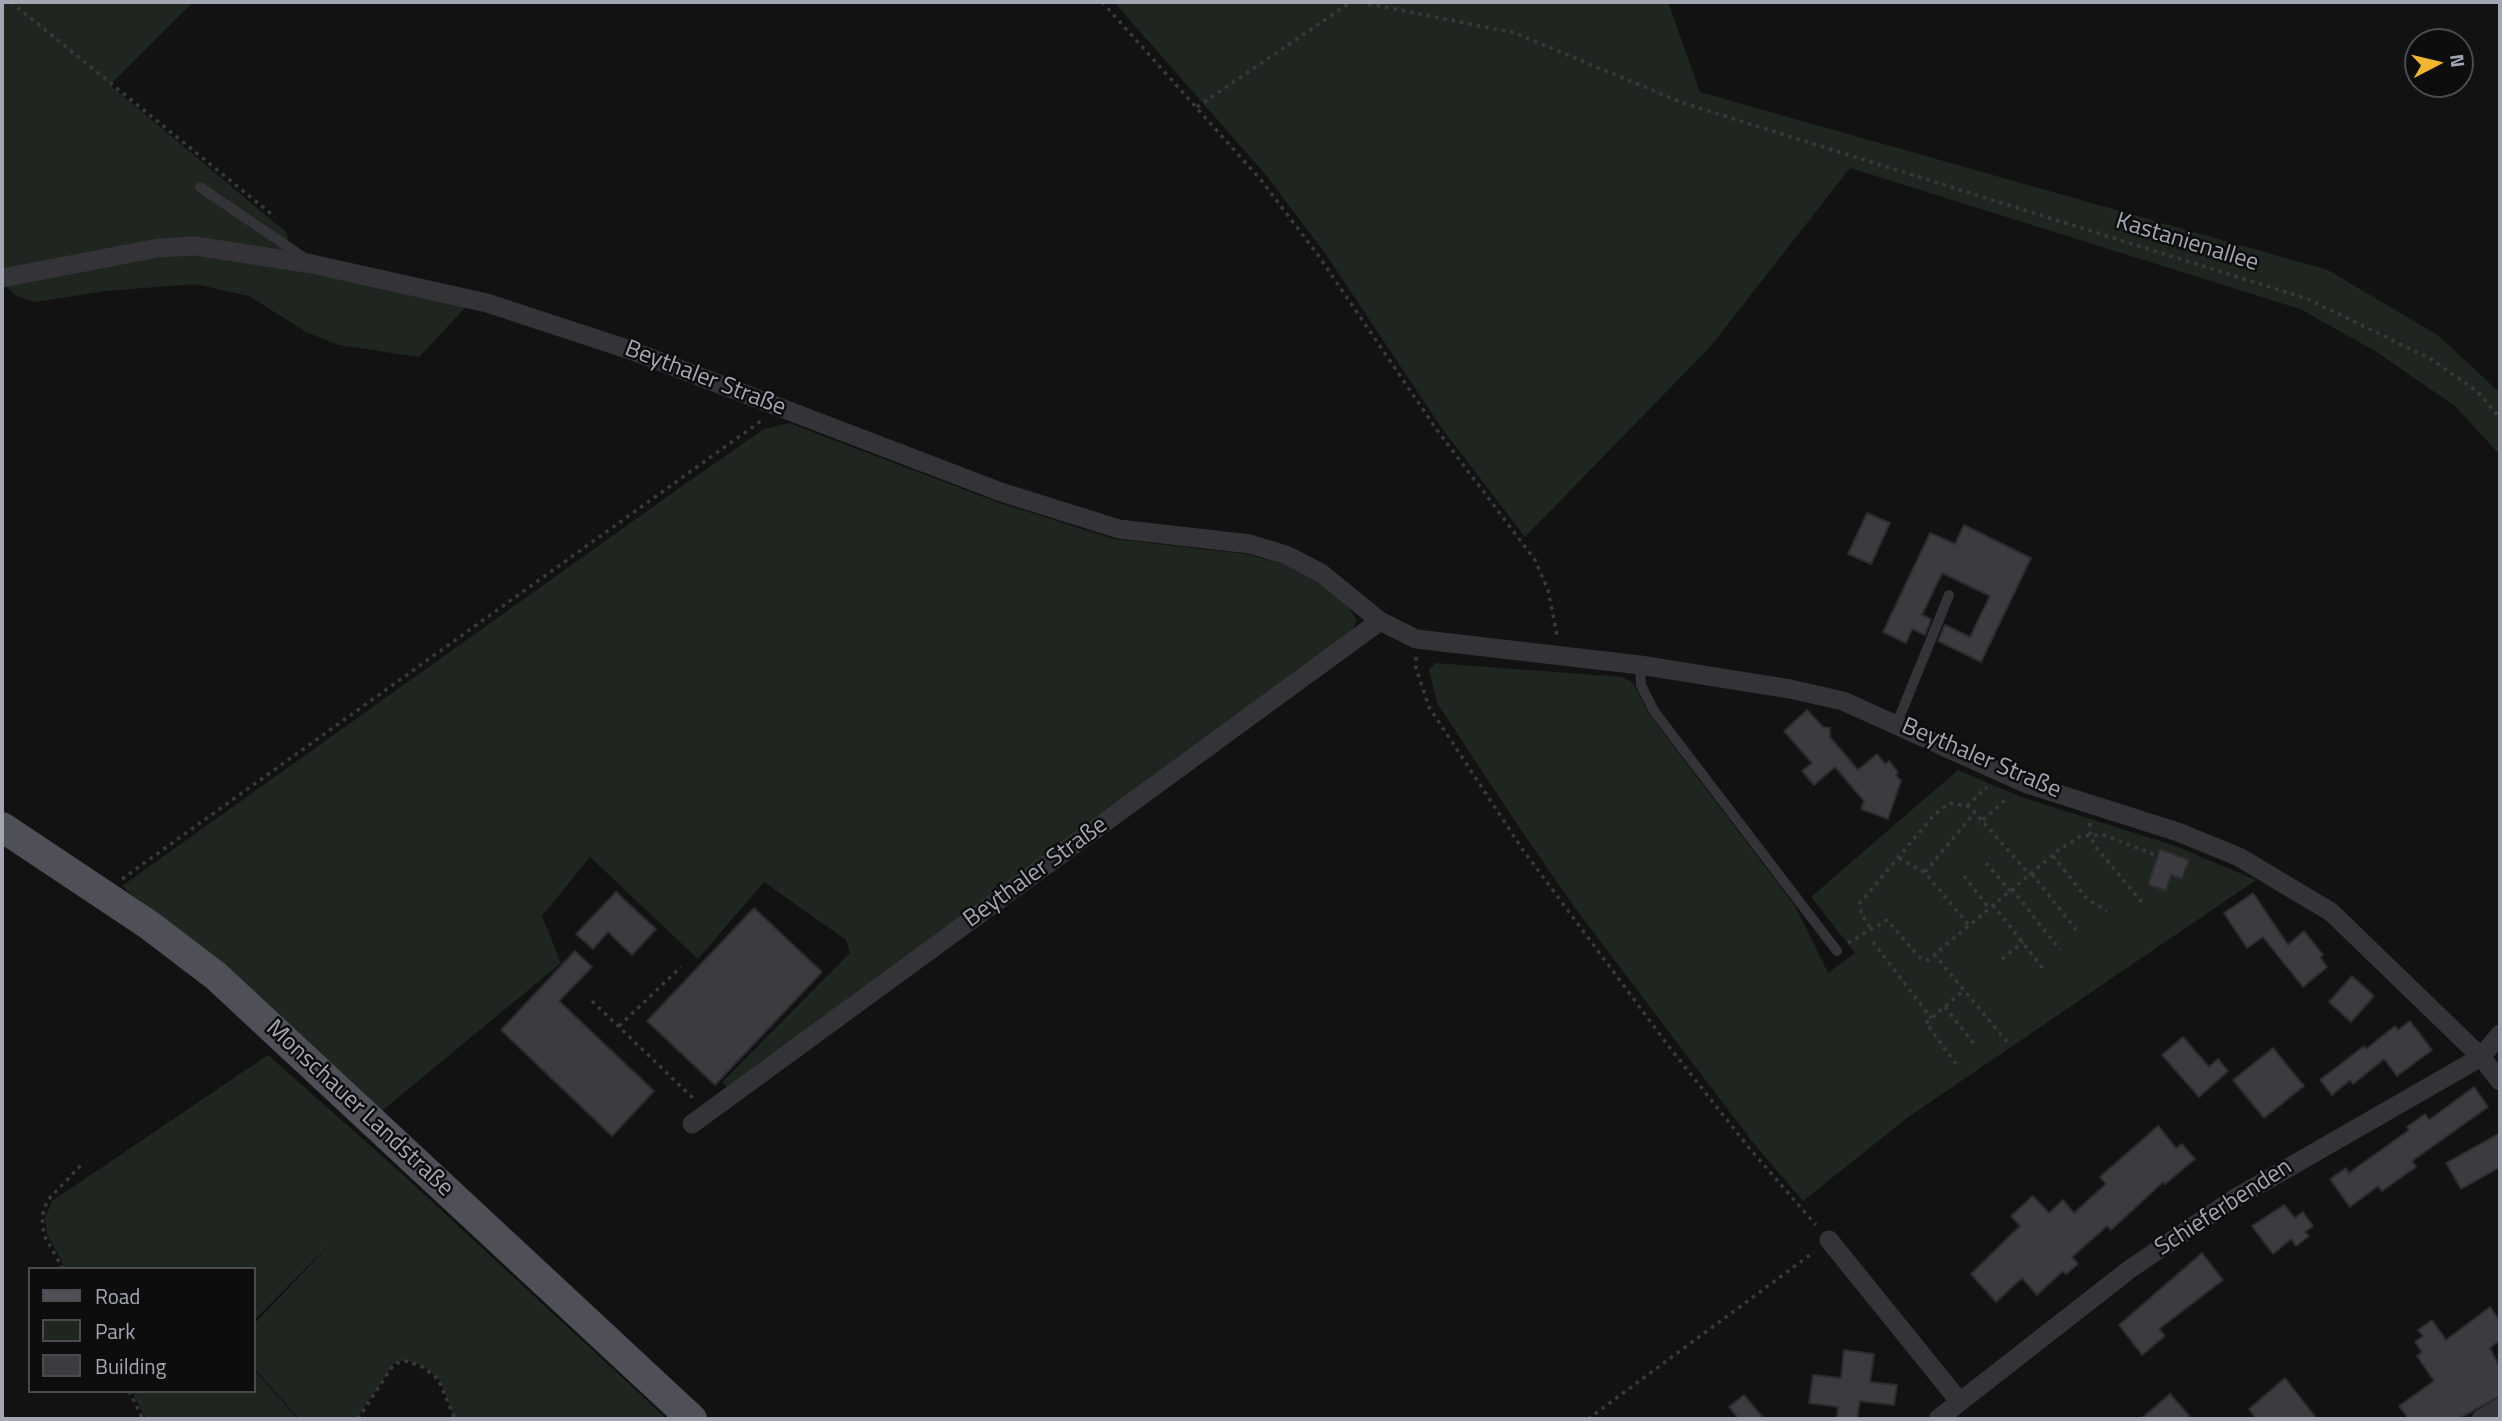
<!DOCTYPE html>
<html>
<head>
<meta charset="utf-8">
<style>
  body { margin:0 }
  #map { position:relative; width:2502px; height:1421px; overflow:hidden; background:#121213; font-family:"Titillium Web",sans-serif }
  canvas { display:block }
  .frame { position:absolute; inset:0; border:4px solid #a3a7b4; pointer-events:none }
  .legend { position:absolute; left:28px; top:1267px; width:228px; height:126px; box-sizing:border-box; background:#0d0d0e; border:2px solid #494b50; margin:0; padding:9px 12px; list-style:none; font-size:21px; color:#a3a7b4 }
  .legend li { display:flex; align-items:center; gap:14px; height:35px }
  .legend b { width:35px; border:2px solid #494b50 }
  .north { position:absolute; left:2404px; top:28px; width:70px; height:70px; box-sizing:border-box; background:#0d0d0e; border:2px solid #494b50; border-radius:50%; rotate:83deg; font-size:19px; font-weight:700; line-height:28px; text-align:center; color:#a3a7b4 }
  .north::after { content:''; display:block; margin:auto; width:24px; height:32px; background:#f1b62c; clip-path:polygon(50% 0,100% 100%,50% 72%,0 100%) }
</style>
</head>
<body>
<div id="map">
<canvas width="2502" height="1421"></canvas>
<div class="frame"></div>
<ul class="legend">
<li><b style="height:9px;background:#4f5057"></b>Road</li>
<li><b style="height:19px;background:#1e261f"></b>Park</li>
<li><b style="height:19px;background:#3c3c40"></b>Building</li>
</ul>
<div class="north">N</div>
</div>
<script>
const ctx = document.querySelector('canvas').getContext('2d');
ctx.lineJoin = 'round';
function paint(path, color) {
  ctx.fillStyle = color;
  ctx.fill(path, 'evenodd');
}
function shape(rows) {
  const path = new Path2D();
  for (const r of rows) {
    path.moveTo(r[0], r[1]);
    for (let i = 2; i < r.length; i += 2) path.lineTo(r[i], r[i + 1]);
  }
  return path;
}
function strokePath(path, color, width, dash) {
  ctx.strokeStyle = color;
  ctx.lineWidth = width;
  ctx.lineCap = dash ? 'butt' : 'round';
  ctx.setLineDash(dash || []);
  ctx.stroke(path);
}
function write(font, color, halo, rows, align = 'center') {
  ctx.font = font + ' "Titillium Web",sans-serif';
  ctx.lineWidth = 5;
  ctx.setLineDash([]);
  ctx.textBaseline = 'middle';
  ctx.strokeStyle = halo;
  ctx.fillStyle = color;
  for (const [text, x, y, turn = 0] of rows) {
    ctx.save();
    ctx.translate(x, y);
    ctx.rotate((+turn || 0) * Math.PI / 180);
    ctx.textAlign = isNaN(turn) ? turn : align;
    if (halo) ctx.strokeText(text, 0, 0);
    ctx.fillText(text, 0, 0);
    ctx.restore();
  }
}
const green = shape([
  [2,2,193,2,110,85,286,232,289,240,286,248,279,253,247,247,2,271],
  [1114,2,1668,2,1700,92,2328,270,2439,336,2500,393,2500,455,2455,406,2375,351,2300,309,1850,168,1710,347,1525,537,1441,427,1325,253,1265,174],
  [159,254,245,258,468,305,419,357,338,345,306,332,249,296,195,284,106,291,35,302,16,296,3,284],
  [789,423,997,502,1114,539,1246,554,1282,564,1316,581,1348,607,1357,620,1350,636,730,1090,722,1082,850,953,846,940,764,882,698,959,590,857,542,916,561,963,377,1115,122,886,692,479,764,429],
  [1435,663,1623,677,1634,684,1649,714,1795,906,1828,973,1855,953,1811,897,1958,770,2021,797,2173,845,2256,880,1907,1118,1803,1201,1755,1145,1678,1044,1572,904,1517,824,1437,703,1429,670],
  [268,1055,401,1173,667,1419,455,1419,439,1379,421,1365,405,1360,394,1364,356,1419,299,1419,254,1368,254,1324,340,1234,254,1320,254,1269,66,1269,47,1234,45,1218,52,1201],
  [254,1370,298,1419,146,1419,132,1391,254,1391]
]);
const building = shape([
  [1867,513,1890,523,1871,564,1848,554,1867,513],
  [1964,525,2031,558,1981,662,1938,641,1945,625,1970,637,1990,596,1942,573,1922,615,1931,619,1925,635,1912,629,1906,643,1883,632,1930,533,1955,544,1964,525],
  [1807,710,1823,727,1830,728,1830,737,1858,770,1877,754,1885,764,1889,761,1898,772,1896,775,1901,781,1888,819,1861,809,1864,801,1835,767,1814,785,1802,771,1812,763,1784,731,1807,710],
  [2160,849,2189,860,2182,879,2171,875,2166,891,2148,885,2160,849],
  [616,892,656,929,632,955,608,932,593,949,576,934,616,892],
  [2253,893,2288,945,2304,931,2323,955,2320,957,2327,967,2303,987,2263,937,2247,948,2224,913,2253,893],
  [754,908,822,972,715,1085,647,1021,754,908],
  [575,951,592,967,559,1001,654,1091,612,1136,501,1030,575,951],
  [2352,976,2374,996,2351,1022,2329,1002,2352,976],
  [2410,1021,2432,1050,2397,1076,2384,1059,2353,1084,2350,1080,2332,1095,2320,1080,2364,1046,2366,1049,2395,1026,2398,1030,2410,1021],
  [2183,1037,2209,1067,2218,1059,2228,1071,2199,1097,2162,1055,2183,1037],
  [2273,1048,2304,1086,2264,1118,2233,1080,2273,1048],
  [2474,1087,2488,1107,2412,1161,2416,1167,2382,1191,2378,1186,2350,1207,2330,1179,2346,1168,2349,1173,2409,1130,2407,1127,2425,1114,2429,1120,2474,1087],
  [2158,1126,2176,1148,2182,1144,2195,1159,2165,1184,2163,1182,2111,1230,2107,1226,2072,1257,2078,1264,2066,1274,2063,1271,2037,1295,2022,1278,1996,1302,1971,1274,2020,1226,2011,1216,2033,1196,2049,1213,2063,1200,2074,1213,2106,1184,2100,1177,2158,1126],
  [2500,1133,2500,1167,2461,1189,2446,1163,2500,1133],
  [2284,1205,2295,1218,2303,1212,2313,1226,2305,1232,2309,1236,2296,1246,2291,1239,2273,1254,2252,1226,2284,1205],
  [2202,1253,2223,1280,2159,1329,2165,1336,2142,1355,2119,1325,2202,1253],
  [2490,1307,2500,1321,2500,1340,2490,1348,2500,1368,2500,1396,2458,1419,2409,1419,2399,1406,2434,1381,2417,1356,2422,1352,2415,1342,2423,1336,2418,1330,2432,1320,2446,1340,2490,1307],
  [1844,1350,1874,1354,1870,1382,1897,1385,1894,1405,1860,1401,1857,1419,1837,1419,1838,1407,1809,1403,1813,1375,1841,1378,1844,1350],
  [2285,1378,2317,1419,2256,1419,2249,1409,2285,1378],
  [2170,1394,2192,1419,2141,1419,2170,1394],
  [1744,1395,1764,1419,1739,1419,1729,1407,1744,1395]
]);
const path = shape([
  [11,2,275,217],
  [1102,2,1261,180,1318,255,1437,430,1535,560,1548,590,1557,635],
  [1360,2,1515,33,1683,103,2308,299,2431,359,2478,392,2500,418],
  [1197,107,1351,2],
  [1416,657,1416,668,1429,707,1523,850,1670,1048,1750,1149,1816,1225],
  [1967,806,1987,787],
  [1983,820,2006,799],
  [2090,823,2090,835,2095,846,2145,906],
  [2053,856,2087,899,2107,911],
  [1899,858,1925,873,1968,924],
  [1986,863,2010,891],
  [1925,872,1975,812],
  [2032,874,2076,930],
  [1964,876,1989,908],
  [122,879,761,421],
  [2012,889,2060,950],
  [1993,905,2045,971],
  [1870,927,1861,914,1860,903,1934,815,1949,803,1970,807,2030,875],
  [1873,942,1931,1018],
  [1848,943,1887,920,1921,959,1928,960,2060,849,2081,836,2104,835,2158,856],
  [1934,954,2007,1042],
  [2002,959,2023,942],
  [592,1001,694,1099],
  [1945,1007,1975,1045],
  [619,1026,681,967],
  [1956,1064,1926,1023,1964,990],
  [63,1269,44,1235,42,1217,47,1201,82,1164],
  [129,1391,143,1419],
  [358,1419,394,1364,405,1361,421,1366,438,1379,455,1419],
  [1588,1419,1814,1252]
]);
const lane = shape([
  [200,187,303,257],
  [1640,665,1641,685,1654,711,1837,951],
  [1897,723,1949,595]
]);
const street = shape([
  [2,278,158,248,195,246,312,264,487,303,630,350,1001,492,1119,529,1250,544,1286,555,1321,573,1380,621,1416,639,1640,665,1790,689,1843,701,2027,784,2178,832,2239,857,2331,912,2481,1057,2500,1081],
  [692,1124,1380,621],
  [1829,1240,1960,1402],
  [1938,1419,2130,1269,2232,1200,2481,1057,2500,1034],
  [2481,1419,2500,1408]
]);
const primary = shape([
  [2,827,149,925,216,976,692,1419]
]);
const streetNames = [
  ["Kastanienallee",2187,243,17],
  ["Beythaler Straße",705,379,21],
  ["Beythaler Straße",1981,759,23],
  ["Beythaler Straße",1036,873,-36],
  ["Monschauer Landstraße",359,1109,43],
  ["Schieferbenden",2224,1208,-33]
];
paint(green, '#1e261f');
paint(building, '#3c3c40');
strokePath(building, '#2c2c2f', 2);
strokePath(path, '#393a3f', 3.5, [3.5, 5]);
strokePath(lane, '#333338', 10);
strokePath(street, '#333338', 19);
strokePath(primary, '#4f5057', 30);
write('24px', '#a3a7b4', '#0d0d0e', streetNames);
</script>
</body>
</html>
